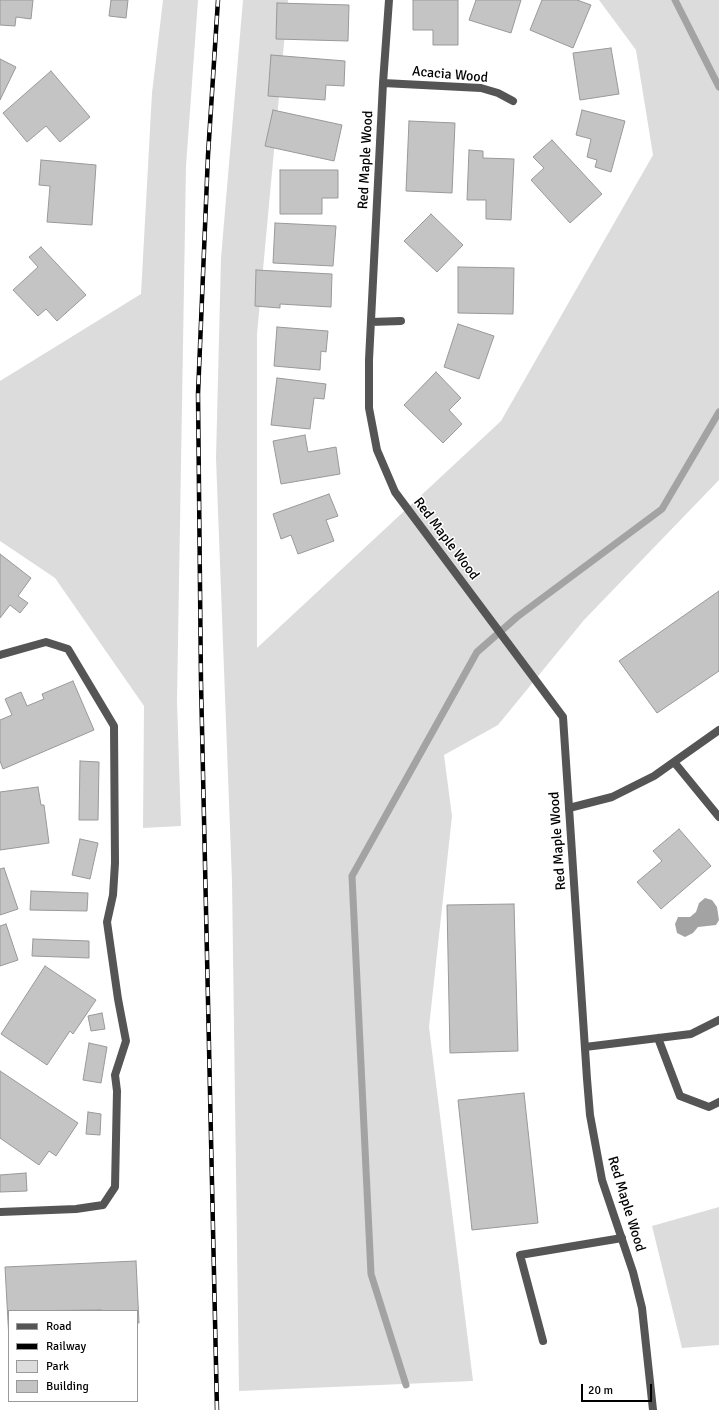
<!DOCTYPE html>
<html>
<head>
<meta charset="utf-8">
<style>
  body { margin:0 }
  #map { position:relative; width:719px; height:1410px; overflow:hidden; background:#fff; font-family:Signika,sans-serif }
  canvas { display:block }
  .legend { position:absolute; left:8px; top:1310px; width:130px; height:92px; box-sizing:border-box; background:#fff; border:1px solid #999; margin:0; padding:5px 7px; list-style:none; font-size:12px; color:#000 }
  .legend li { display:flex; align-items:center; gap:8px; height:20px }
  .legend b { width:20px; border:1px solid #999 }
  .scale { position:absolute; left:581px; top:1384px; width:71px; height:18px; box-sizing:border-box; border:2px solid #000; border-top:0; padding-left:5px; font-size:12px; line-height:14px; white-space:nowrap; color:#000; -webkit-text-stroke:3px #fff; paint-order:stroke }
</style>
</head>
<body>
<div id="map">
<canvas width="719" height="1410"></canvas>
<ul class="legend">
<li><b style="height:5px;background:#555"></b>Road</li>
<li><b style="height:5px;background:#000"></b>Railway</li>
<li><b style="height:11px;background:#dcdcdc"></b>Park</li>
<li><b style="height:11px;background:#c4c4c4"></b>Building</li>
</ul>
<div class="scale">20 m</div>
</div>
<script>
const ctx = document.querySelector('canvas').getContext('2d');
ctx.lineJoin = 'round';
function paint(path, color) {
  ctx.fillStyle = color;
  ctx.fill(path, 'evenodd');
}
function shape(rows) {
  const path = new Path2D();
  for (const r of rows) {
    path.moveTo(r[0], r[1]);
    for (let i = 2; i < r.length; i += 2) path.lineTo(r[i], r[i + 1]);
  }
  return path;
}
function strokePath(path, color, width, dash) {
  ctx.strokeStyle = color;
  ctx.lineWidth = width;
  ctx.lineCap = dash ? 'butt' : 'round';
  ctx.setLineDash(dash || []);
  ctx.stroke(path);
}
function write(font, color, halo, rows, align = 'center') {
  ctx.font = font + ' Signika,sans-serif';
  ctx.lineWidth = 3;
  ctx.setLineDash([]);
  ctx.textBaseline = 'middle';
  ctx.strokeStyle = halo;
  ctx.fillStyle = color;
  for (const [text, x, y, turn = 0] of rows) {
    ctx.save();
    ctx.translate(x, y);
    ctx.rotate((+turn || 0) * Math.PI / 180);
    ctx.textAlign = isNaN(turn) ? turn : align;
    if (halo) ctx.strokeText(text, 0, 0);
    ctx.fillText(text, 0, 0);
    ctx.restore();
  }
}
const green = shape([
  [163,0,198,0,186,166,177,701,181,826,143,828,144,706,55,578,0,541,0,381,141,294,152,93],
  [243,0,288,0,257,334,257,648,501,421,653,155,636,50,599,0,719,0,719,480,584,620,498,725,444,755,452,816,429,1027,473,1381,239,1391,232,881,216,458,221,258],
  [719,1207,719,1345,682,1348,652,1226]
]);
const water = shape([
  [705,898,712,900,717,907,719,920,716,925,698,927,693,933,685,937,677,933,675,924,678,917,690,917,696,912,699,903]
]);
const stream = shape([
  [675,0,719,87],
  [406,1385,371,1274,352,876,477,652,517,617,662,509,719,412]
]);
const building = shape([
  [0,0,33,0,31,19,16,17,15,26,0,25,0,0],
  [111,0,128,0,126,18,109,16,111,0],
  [413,0,458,0,458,45,433,45,433,30,413,30,413,0],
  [476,0,521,0,511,33,469,20,476,0],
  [542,0,577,0,591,5,573,48,530,30,542,0],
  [277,3,349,5,348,41,276,39,277,3],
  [611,48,619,94,580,100,573,53,611,48],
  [271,55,345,61,344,86,326,85,325,100,268,96,271,55],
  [0,59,16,67,0,100,0,59],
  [51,71,90,117,60,142,46,126,27,142,3,113,51,71],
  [273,110,342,125,334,161,265,146,273,110],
  [582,110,625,121,611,172,595,167,597,160,587,157,591,139,576,135,582,110],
  [409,121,455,123,452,193,406,191,409,121],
  [552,140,602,194,570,223,531,180,544,168,533,157,552,140],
  [469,150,483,151,483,158,514,159,511,220,486,219,486,200,467,200,469,150],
  [41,160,96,165,92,225,47,222,50,186,39,185,41,160],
  [280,170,338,170,338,198,322,198,322,214,280,214,280,170],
  [431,214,463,245,437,272,404,241,431,214],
  [275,223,336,226,333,266,273,263,275,223],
  [41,247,86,295,57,321,46,309,38,316,13,290,38,267,29,257,41,247],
  [458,267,514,268,513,314,458,313,458,267],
  [256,270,332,274,331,307,280,304,280,308,255,306,256,270],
  [458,324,494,336,479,379,444,367,458,324],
  [277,327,328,331,326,352,321,351,320,370,274,366,277,327],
  [436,372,461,398,449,410,462,424,443,443,404,405,436,372],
  [277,378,326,384,324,399,314,398,310,429,271,425,277,378],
  [305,435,308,452,336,447,340,474,281,484,273,441,305,435],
  [329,494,338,516,326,520,334,541,298,554,291,535,281,539,273,514,329,494],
  [0,554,31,578,18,596,28,603,20,613,10,605,0,618,0,554],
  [719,591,719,671,657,713,619,661,719,591],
  [73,681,94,730,3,769,0,761,0,720,12,715,5,699,21,692,27,706,44,699,42,694,73,681],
  [80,761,99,762,98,820,79,820,80,761],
  [38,787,41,805,44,805,49,843,0,850,0,792,38,787],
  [679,829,711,866,661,909,637,882,662,861,653,851,679,829],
  [80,839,98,843,90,879,72,875,80,839],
  [4,868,18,909,0,915,0,869,4,868],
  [31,891,88,893,87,911,30,910,31,891],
  [514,904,518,1051,450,1053,447,905,514,904],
  [6,924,18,960,0,966,0,926,6,924],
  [33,939,89,941,89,958,32,956,33,939],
  [45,966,96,1000,73,1034,70,1031,47,1065,1,1034,45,966],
  [102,1013,105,1029,91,1031,88,1016,102,1013],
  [89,1043,107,1047,101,1083,83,1080,89,1043],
  [0,1071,78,1123,56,1156,49,1151,39,1165,0,1138,0,1071],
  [524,1093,538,1223,472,1230,458,1100,524,1093],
  [88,1112,101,1114,100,1135,86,1134,88,1112],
  [26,1173,27,1191,0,1192,0,1175,26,1173],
  [136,1261,139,1323,137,1323,137,1311,102,1311,102,1310,9,1311,9,1340,5,1267,136,1261]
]);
const service = shape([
  [0,655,46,642,68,649,114,726,115,863,113,895,107,922,118,999,126,1041,115,1075,117,1091,115,1187,103,1205,76,1209,0,1212],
  [674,762,719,817],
  [569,808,612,797,654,776,719,730],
  [658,1038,680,1096,709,1107,719,1102],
  [585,1047,691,1034,719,1020],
  [543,1341,520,1255,622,1238]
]);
const minor = shape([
  [389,0,383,83,369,360,369,408,377,450,395,492,563,717,587,1079,590,1115,602,1180,633,1272,642,1308,653,1410],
  [383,83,481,88,498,93,513,101],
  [371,322,401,321]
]);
const rail = shape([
  [217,1410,201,682,198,394,208,155,218,0]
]);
const streetNames = [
  ["Acacia Wood",450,75,5],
  ["Red Maple Wood",366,160,-87],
  ["Red Maple Wood",446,539,53],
  ["Red Maple Wood",558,841,-94],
  ["Red Maple Wood",626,1204,73]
];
paint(green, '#dcdcdc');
paint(water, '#a3a3a3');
strokePath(stream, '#a3a3a3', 7);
paint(building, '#c4c4c4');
strokePath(building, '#999', 1);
strokePath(service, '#555', 8);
strokePath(minor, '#555', 8);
strokePath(rail, '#000', 4.5);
strokePath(rail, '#fff', 3, [9]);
write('14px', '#000', '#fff', streetNames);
</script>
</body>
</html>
